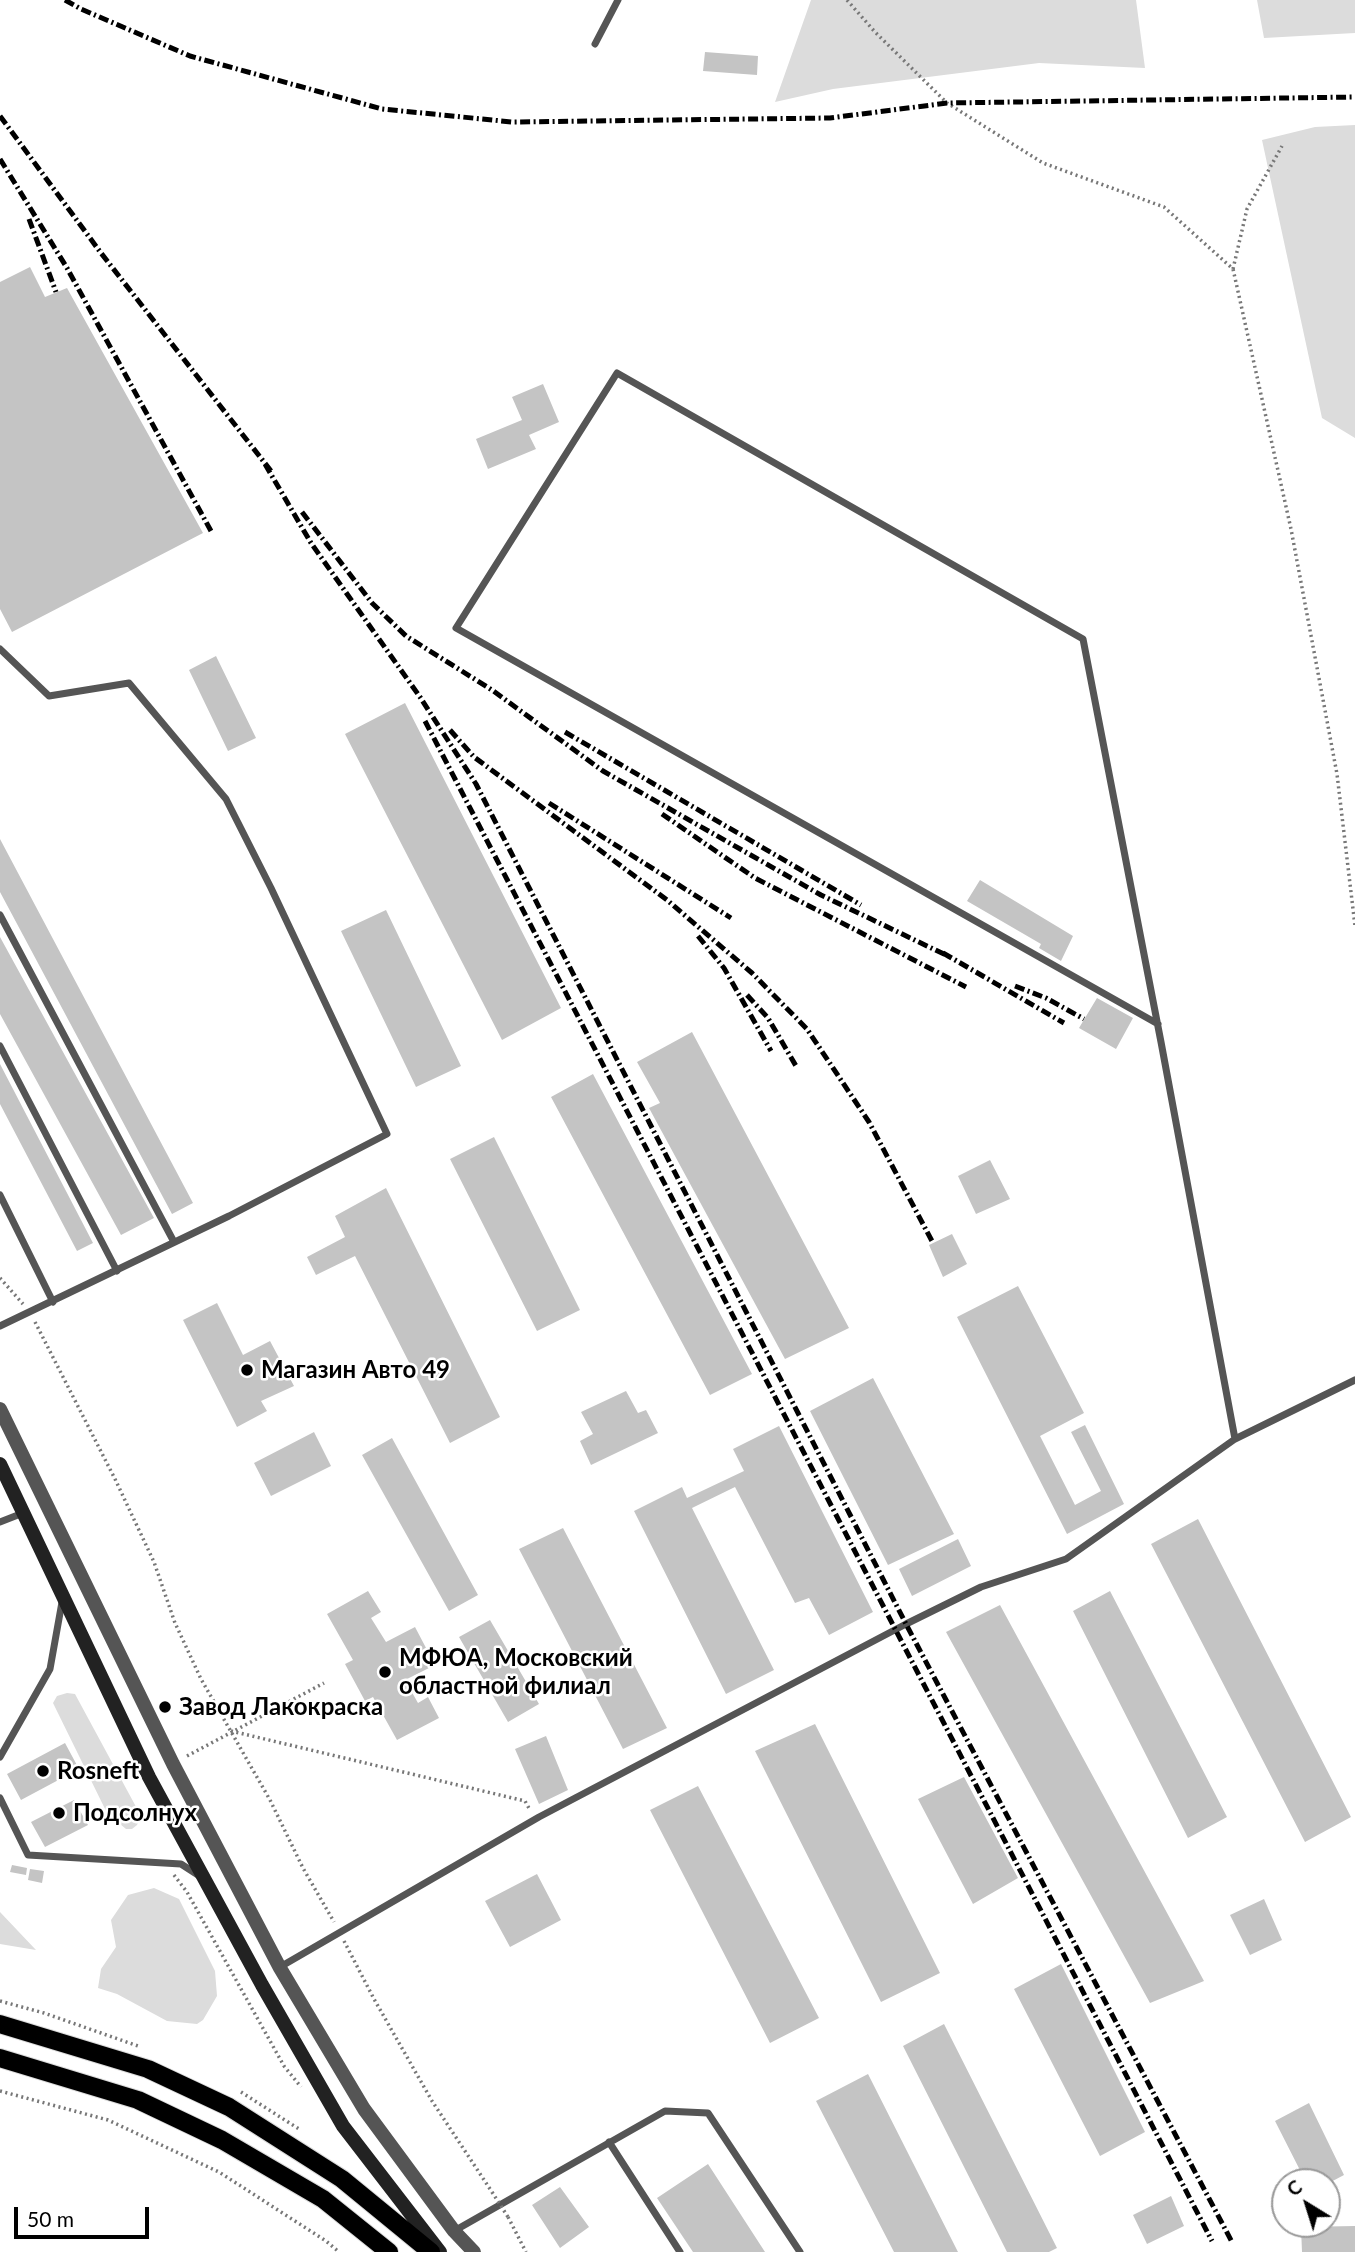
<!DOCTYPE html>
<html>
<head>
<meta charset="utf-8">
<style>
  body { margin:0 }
  #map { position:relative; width:1355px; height:2252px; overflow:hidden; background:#fff; font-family:Lato,sans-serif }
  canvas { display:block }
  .north { position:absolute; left:1271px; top:2168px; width:70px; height:70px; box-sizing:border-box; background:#fff; border:2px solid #999; border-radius:50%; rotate:322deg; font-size:19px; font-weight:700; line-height:28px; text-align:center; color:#000 }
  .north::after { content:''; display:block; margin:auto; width:24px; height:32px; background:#000; clip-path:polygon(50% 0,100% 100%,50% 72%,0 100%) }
  .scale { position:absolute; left:14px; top:2207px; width:135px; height:32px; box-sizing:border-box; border:4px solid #000; border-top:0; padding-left:9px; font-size:21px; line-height:24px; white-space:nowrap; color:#000; -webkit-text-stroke:5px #fff; paint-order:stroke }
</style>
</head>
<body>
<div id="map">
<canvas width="1355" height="2252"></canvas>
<div class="north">С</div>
<div class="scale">50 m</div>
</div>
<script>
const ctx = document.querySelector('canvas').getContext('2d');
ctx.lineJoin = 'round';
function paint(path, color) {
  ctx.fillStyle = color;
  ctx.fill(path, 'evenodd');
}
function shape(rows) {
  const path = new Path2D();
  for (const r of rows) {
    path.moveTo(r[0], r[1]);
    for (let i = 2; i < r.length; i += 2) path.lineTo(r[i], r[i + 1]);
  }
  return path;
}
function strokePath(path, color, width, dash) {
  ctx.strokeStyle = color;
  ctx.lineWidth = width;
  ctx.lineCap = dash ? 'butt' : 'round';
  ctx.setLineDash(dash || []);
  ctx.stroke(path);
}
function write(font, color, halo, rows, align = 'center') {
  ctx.font = font + ' Lato,sans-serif';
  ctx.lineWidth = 5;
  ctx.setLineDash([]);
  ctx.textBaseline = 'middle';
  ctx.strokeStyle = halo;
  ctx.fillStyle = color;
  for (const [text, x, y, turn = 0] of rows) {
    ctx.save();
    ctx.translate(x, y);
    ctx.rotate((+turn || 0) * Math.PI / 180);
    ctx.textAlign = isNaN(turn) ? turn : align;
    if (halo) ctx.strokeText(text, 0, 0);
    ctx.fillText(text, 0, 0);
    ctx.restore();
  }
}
const green = shape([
  [811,0,1136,0,1145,68,1039,63,833,89,775,102],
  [1257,0,1355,0,1355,33,1264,38],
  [1355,125,1355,438,1322,418,1262,140,1315,127],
  [67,1693,75,1694,141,1816,137,1825,132,1829,126,1829,107,1813,53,1703,57,1696],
  [154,1888,179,1899,215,1971,217,1996,203,2020,197,2024,167,2021,117,1994,98,1988,101,1969,116,1947,111,1920,128,1895],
  [0,1912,36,1950,0,1944]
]);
const building = shape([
  [705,52,758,56,757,75,703,71],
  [30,267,45,297,67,288,203,533,12,632,0,609,0,282],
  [543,384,559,422,529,435,536,449,488,469,476,439,522,420,512,397],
  [216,656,256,738,228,751,189,670],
  [405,703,561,1008,502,1040,345,734],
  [0,839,193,1203,172,1214,0,892],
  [980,880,1073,936,1061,961,1039,948,1041,944,967,901],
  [386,910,461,1066,416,1087,341,931],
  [0,937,154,1218,121,1235,0,1014],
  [1097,998,1133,1018,1116,1049,1079,1028],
  [692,1032,849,1328,785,1359,649,1108,660,1103,637,1062],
  [0,1064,93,1243,77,1251,0,1104],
  [593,1074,752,1374,710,1395,551,1097],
  [494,1137,580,1310,537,1331,450,1159],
  [990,1160,1010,1199,976,1214,958,1176],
  [386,1188,500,1417,450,1443,355,1256,316,1275,307,1257,345,1237,335,1216],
  [952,1234,967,1264,943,1277,929,1245],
  [1018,1286,1084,1413,1040,1436,1075,1505,1101,1491,1071,1432,1085,1425,1124,1504,1067,1534,957,1317],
  [217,1303,243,1355,270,1341,294,1386,261,1401,267,1411,237,1427,183,1320],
  [873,1378,954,1534,888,1565,810,1411],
  [626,1391,638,1413,646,1410,658,1433,591,1465,580,1441,593,1434,581,1412],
  [779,1426,873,1612,829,1635,809,1598,795,1603,735,1487,692,1508,774,1670,726,1694,634,1511,682,1487,687,1498,744,1471,733,1449],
  [314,1432,331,1466,271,1496,254,1463],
  [392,1438,478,1595,449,1611,362,1455],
  [1198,1519,1351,1817,1305,1842,1151,1544],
  [563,1528,667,1728,623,1749,519,1549],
  [958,1539,971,1566,912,1596,899,1569],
  [368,1591,381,1612,371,1618,386,1642,415,1627,435,1665,405,1680,418,1703,428,1697,439,1718,397,1740,373,1697,365,1701,345,1664,353,1660,327,1614],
  [1110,1591,1227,1817,1188,1838,1073,1611],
  [1000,1605,1204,1981,1150,2003,946,1632],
  [490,1620,539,1704,508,1722,459,1637],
  [815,1724,940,1973,881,2002,755,1751],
  [546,1736,568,1790,539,1804,515,1749],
  [65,1743,79,1769,21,1800,7,1774],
  [964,1777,1018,1878,973,1904,918,1799],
  [698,1786,819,2018,770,2043,650,1810],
  [74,1800,88,1825,45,1847,31,1822],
  [12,1865,27,1868,26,1875,10,1872],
  [30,1869,44,1871,42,1883,28,1880],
  [537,1874,561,1920,510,1947,485,1901],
  [1264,1899,1282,1940,1250,1955,1230,1915],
  [1061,1964,1145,2132,1100,2156,1014,1989],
  [944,2024,1057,2248,1049,2252,1007,2252,903,2046],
  [868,2074,958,2252,894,2252,816,2101],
  [1309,2103,1344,2175,1327,2184,1327,2182,1306,2182,1275,2121],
  [708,2164,765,2252,693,2252,657,2198],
  [560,2187,589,2227,560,2248,532,2205],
  [1171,2196,1184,2226,1147,2244,1133,2215],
  [1355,2226,1355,2252,1302,2252,1301,2227]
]);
const path = shape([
  [847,0,875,32,947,103,1043,163,1164,207,1233,269,1291,529,1337,774,1355,926],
  [1233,269,1247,209,1282,146],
  [0,1278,23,1304],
  [35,1322,115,1479,154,1562,175,1623,201,1679,270,1800,303,1868,334,1922],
  [231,1731,525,1801,530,1810],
  [187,1756,324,1683],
  [174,1875,187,1892,284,2066,301,2087],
  [344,1941,374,1999,432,2101,492,2192],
  [0,2001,44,2013,138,2046],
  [0,2091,108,2120,219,2172,326,2241,339,2252],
  [241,2092,299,2129],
  [508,2217,526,2252]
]);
const service = shape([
  [595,44,618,0],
  [0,649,49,696,129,683,226,799,271,888,387,1134,229,1216,0,1326],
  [0,915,174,1242],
  [0,1046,117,1271],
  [0,1195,53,1302],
  [1235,1439,1355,1380],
  [0,1522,23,1513],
  [0,1757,50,1669,62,1602],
  [0,1798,28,1855,181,1864,198,1875],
  [280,1967,539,1817,906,1624,981,1587,1066,1559,1235,1439,1161,1042,1083,639,617,373,456,628,1158,1024],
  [609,2142,680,2252],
  [454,2231,665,2111,708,2113,800,2252]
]);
const minor = shape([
  [0,1409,173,1764,280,1968,364,2109,454,2231,474,2252]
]);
const secondary = shape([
  [0,1464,149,1777,262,1985,343,2126,440,2252]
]);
const primary = shape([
  [0,2024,148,2069,229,2107,342,2179,431,2252],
  [0,2058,138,2100,222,2140,323,2199,389,2252]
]);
const rail = shape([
  [65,0,81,9,190,56,382,109,512,122,830,118,947,103,1355,97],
  [0,116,101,253,271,471],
  [0,159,67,268,211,531],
  [29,219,56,292],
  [265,464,311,543,420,697,476,784,906,1624,1232,2242],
  [302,512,372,603,406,636,492,690,603,771,821,895,950,957],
  [425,721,1212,2241],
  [450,730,474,757,667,900,752,973,807,1029,869,1122,933,1243],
  [565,732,861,905],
  [549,803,731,918],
  [662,814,755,878,966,987],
  [698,936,724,968,771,1051],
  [943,953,1064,1023],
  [1015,986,1046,998,1084,1019],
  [747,995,768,1018,796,1066]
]);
const pathBridge = shape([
  [492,2192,508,2217]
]);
const markers = [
  [247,1370,7,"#000"],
  [385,1672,7,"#000"],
  [165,1707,7,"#000"],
  [43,1771,7,"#000"],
  [59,1813,7,"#000"]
];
const poiNames = [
  ["Магазин Авто 49",261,1370],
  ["МФЮА, Московский",399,1658],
  ["областной филиал",399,1686],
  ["Завод Лакокраска",179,1707],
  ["Rosneft",57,1771],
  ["Подсолнух",73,1813]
];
paint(green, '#dcdcdc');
paint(building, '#c4c4c4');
strokePath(primary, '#dbdbdb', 20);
strokePath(path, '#777', 3.5, [2, 3.5]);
strokePath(service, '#555', 7);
strokePath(minor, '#555', 14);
strokePath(secondary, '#222', 14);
strokePath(primary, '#000', 18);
strokePath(rail, '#000', 5, [10, 3.5, 2, 3.5]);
strokePath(pathBridge, '#777', 3.5, [2, 3.5]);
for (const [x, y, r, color] of markers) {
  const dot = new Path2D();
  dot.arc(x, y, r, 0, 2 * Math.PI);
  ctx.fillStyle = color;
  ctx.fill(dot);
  strokePath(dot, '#fff', 2.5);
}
write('bold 24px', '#000', '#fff', poiNames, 'left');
</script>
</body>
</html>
